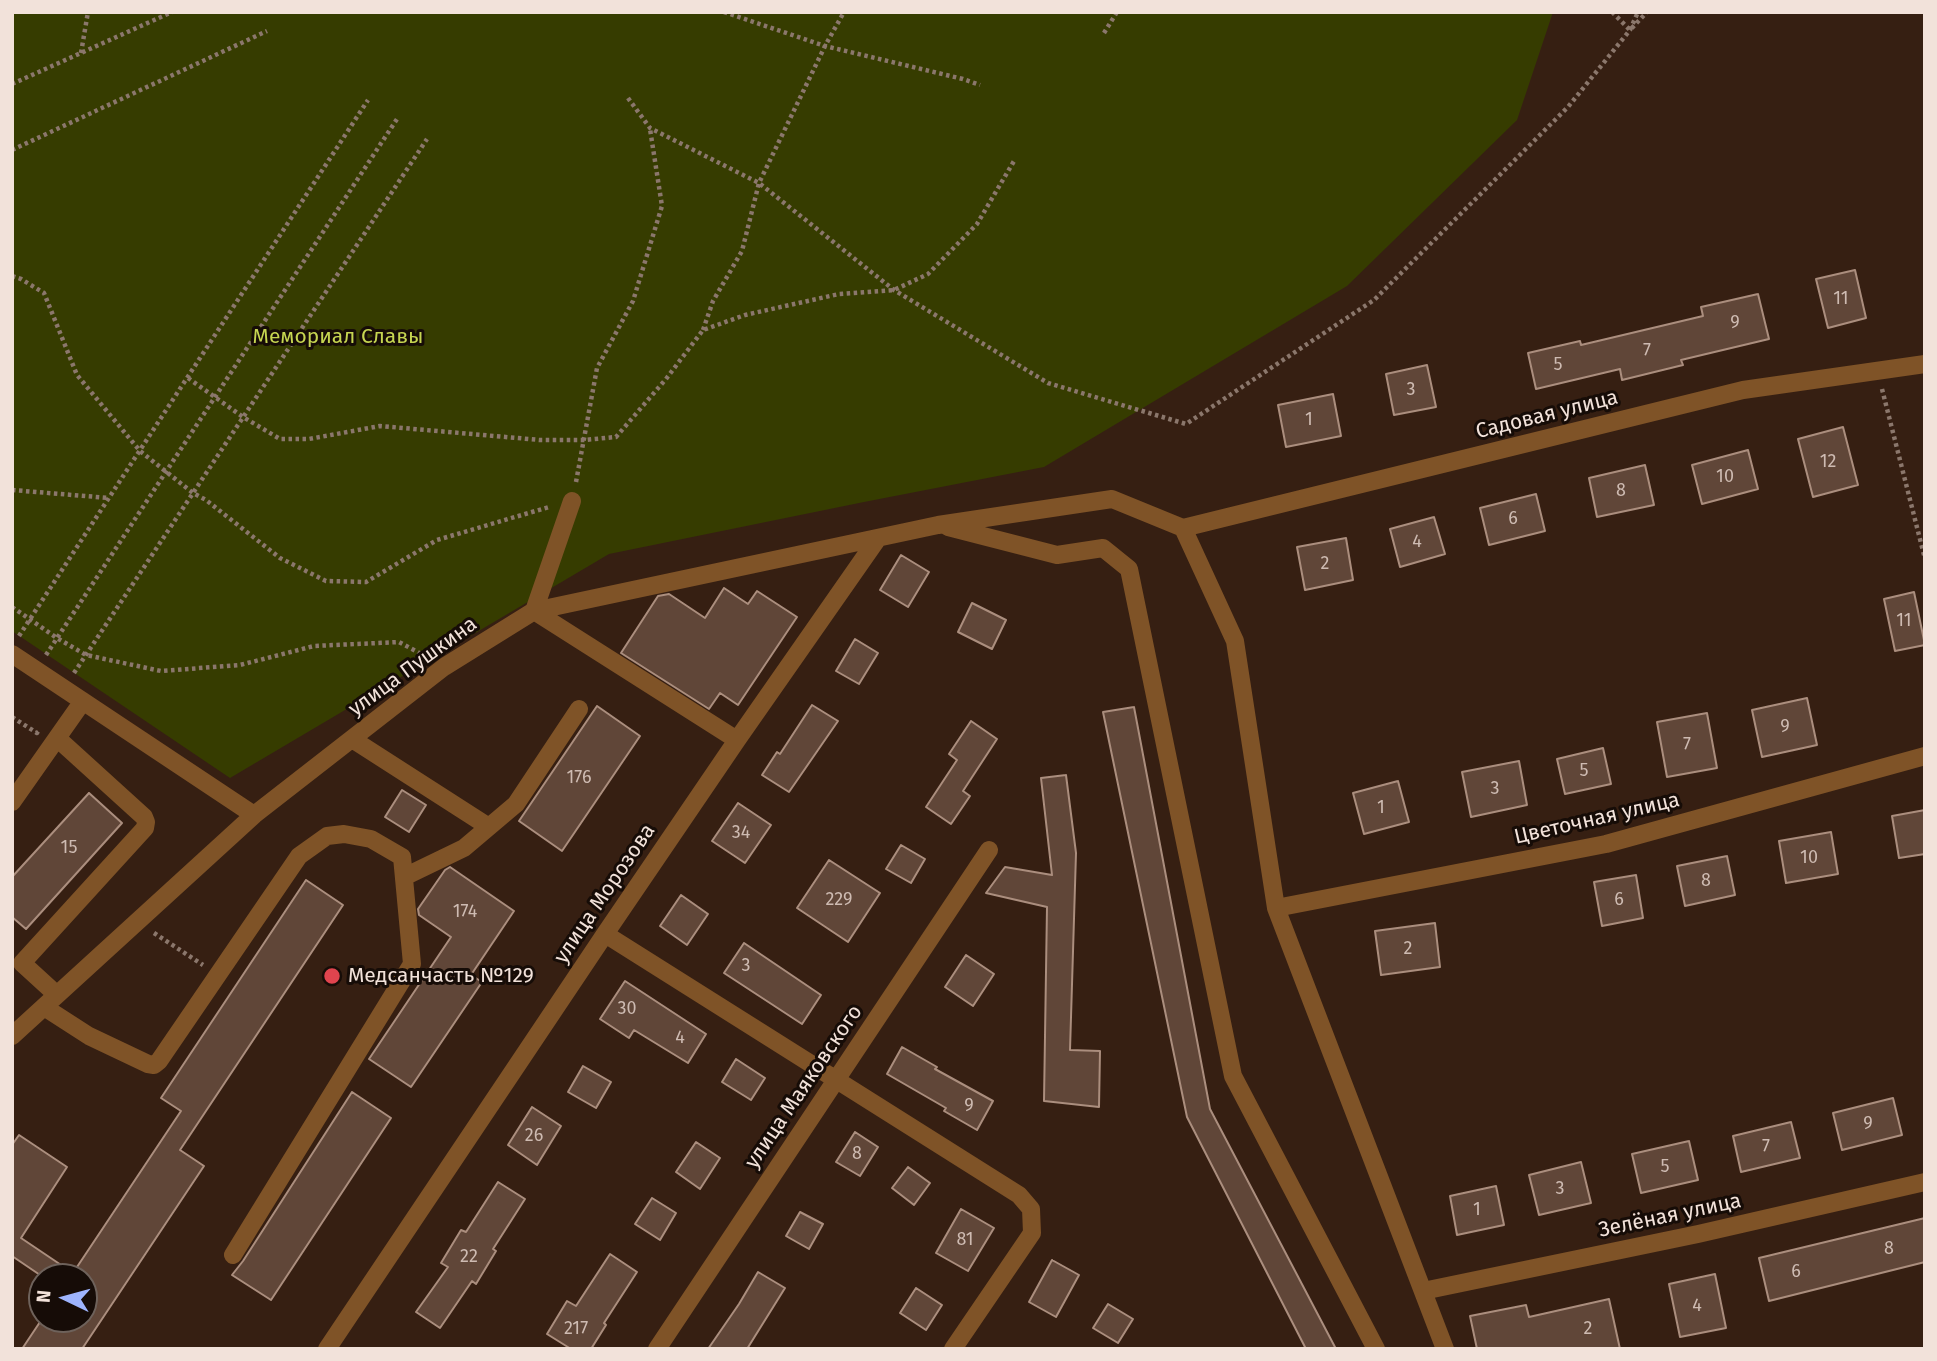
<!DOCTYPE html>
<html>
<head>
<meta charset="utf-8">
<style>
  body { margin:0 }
  #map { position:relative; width:1937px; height:1361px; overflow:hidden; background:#361f12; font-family:"Fira Sans",sans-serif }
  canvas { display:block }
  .frame { position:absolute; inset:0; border:14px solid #f2e2da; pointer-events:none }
  .north { position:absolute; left:28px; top:1263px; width:70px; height:70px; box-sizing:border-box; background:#160c07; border:2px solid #6e625b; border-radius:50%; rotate:275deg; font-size:19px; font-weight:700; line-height:28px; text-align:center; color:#f2e2da }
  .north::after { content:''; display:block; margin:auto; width:24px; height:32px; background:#9eb4fd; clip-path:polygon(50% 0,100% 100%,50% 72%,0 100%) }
</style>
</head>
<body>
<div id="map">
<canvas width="1937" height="1361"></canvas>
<div class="frame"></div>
<div class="north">N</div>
</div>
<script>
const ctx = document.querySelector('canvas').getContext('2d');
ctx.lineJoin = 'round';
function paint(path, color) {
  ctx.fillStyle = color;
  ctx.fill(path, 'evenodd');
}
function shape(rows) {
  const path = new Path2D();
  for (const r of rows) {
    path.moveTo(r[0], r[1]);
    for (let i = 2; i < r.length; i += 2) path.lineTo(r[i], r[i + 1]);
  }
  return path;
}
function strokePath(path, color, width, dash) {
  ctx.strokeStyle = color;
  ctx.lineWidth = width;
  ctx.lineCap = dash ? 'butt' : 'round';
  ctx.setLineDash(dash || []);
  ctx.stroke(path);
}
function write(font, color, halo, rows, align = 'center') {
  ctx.font = font + ' "Fira Sans",sans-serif';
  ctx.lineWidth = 6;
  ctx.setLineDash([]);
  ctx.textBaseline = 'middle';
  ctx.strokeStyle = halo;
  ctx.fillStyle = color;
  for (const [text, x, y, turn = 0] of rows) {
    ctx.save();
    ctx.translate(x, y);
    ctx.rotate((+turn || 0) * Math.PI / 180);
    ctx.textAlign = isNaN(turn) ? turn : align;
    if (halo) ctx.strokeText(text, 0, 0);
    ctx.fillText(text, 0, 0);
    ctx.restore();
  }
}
const green = shape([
  [12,12,1553,12,1517,120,1347,286,1044,467,864,502,609,554,230,778,12,631]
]);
const building = shape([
  [1855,270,1866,318,1828,328,1816,279,1855,270],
  [1758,294,1769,339,1681,360,1683,365,1622,380,1620,369,1536,389,1528,353,1580,341,1581,345,1703,316,1701,307,1758,294],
  [1427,365,1436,407,1394,415,1386,374,1427,365],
  [1333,394,1341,436,1286,447,1278,405,1333,394],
  [1843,427,1858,485,1813,497,1798,439,1843,427],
  [1748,450,1758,489,1702,504,1692,465,1748,450],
  [1645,465,1654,505,1597,517,1589,478,1645,465],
  [1536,494,1545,531,1489,545,1480,508,1536,494],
  [1434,517,1445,554,1400,567,1390,529,1434,517],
  [1346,538,1353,580,1305,590,1297,547,1346,538],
  [901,555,929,572,908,607,880,590,901,555],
  [724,588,748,604,757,591,797,617,738,705,720,693,709,709,621,653,658,596,669,594,705,618,724,588],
  [1914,592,1925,645,1895,651,1884,599,1914,592],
  [972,603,1006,620,992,649,958,632,972,603],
  [855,639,878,653,859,684,836,671,855,639],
  [1807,698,1817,745,1762,757,1752,710,1807,698],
  [812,705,838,721,789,792,762,775,777,752,780,754,812,705],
  [597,706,640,736,562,851,519,821,597,706],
  [1134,707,1210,1109,1336,1349,1306,1349,1187,1117,1103,712,1134,707],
  [1707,713,1717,768,1667,777,1657,722,1707,713],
  [971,721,997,739,963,791,970,796,951,824,926,807,957,760,949,754,971,721],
  [1603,748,1611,784,1565,794,1557,759,1603,748],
  [1519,761,1527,805,1471,817,1462,772,1519,761],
  [1066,775,1076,853,1070,1050,1100,1051,1099,1107,1044,1101,1047,907,986,893,1005,867,1052,875,1041,778,1066,775],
  [1398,781,1409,822,1364,834,1353,793,1398,781],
  [402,790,426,805,409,832,385,817,402,790],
  [89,793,122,823,26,929,12,917,12,877,89,793],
  [738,803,771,825,745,863,712,841,738,803],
  [1925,810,1925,854,1899,858,1892,816,1925,810],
  [1831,832,1838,874,1786,883,1779,841,1831,832],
  [901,845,925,859,911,883,886,869,901,845],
  [1727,856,1735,895,1685,906,1677,866,1727,856],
  [829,860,880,893,848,942,797,908,829,860],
  [450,867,514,911,471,975,482,982,411,1087,369,1059,451,937,419,915,418,909,445,870,450,867],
  [1636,875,1643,918,1602,926,1594,882,1636,875],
  [306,880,343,905,180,1150,204,1166,82,1349,22,1349,42,1319,84,1319,84,1277,43,1277,12,1256,12,1145,19,1135,67,1167,21,1238,73,1273,181,1111,161,1098,306,880],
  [681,895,708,914,687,945,660,926,681,895],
  [1435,923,1440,967,1381,975,1375,931,1435,923],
  [744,943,821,995,802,1024,724,973,744,943],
  [966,955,994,974,973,1006,945,987,966,955],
  [625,981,706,1034,688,1063,634,1030,629,1038,600,1019,625,981],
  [902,1047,937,1067,935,1069,993,1101,977,1130,944,1111,946,1108,887,1074,902,1047],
  [736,1059,765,1078,751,1100,722,1082,736,1059],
  [583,1066,611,1082,596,1108,568,1092,583,1066],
  [352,1092,391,1118,271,1300,232,1275,243,1261,352,1092],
  [1893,1098,1902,1135,1842,1150,1833,1113,1893,1098],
  [532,1107,561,1126,537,1165,508,1145,532,1107],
  [1791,1122,1800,1158,1741,1172,1733,1136,1791,1122],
  [855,1132,878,1147,860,1176,836,1162,855,1132],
  [1689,1141,1698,1180,1641,1193,1632,1154,1689,1141],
  [696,1142,720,1158,700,1189,676,1172,696,1142],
  [1581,1162,1591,1203,1539,1215,1529,1175,1581,1162],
  [908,1167,930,1183,914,1205,892,1188,908,1167],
  [498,1182,525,1199,493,1249,496,1251,476,1284,472,1281,440,1328,416,1312,448,1267,441,1263,461,1230,466,1232,498,1182],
  [1496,1186,1504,1225,1457,1235,1450,1196,1496,1186],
  [652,1198,676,1213,660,1240,635,1224,652,1198],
  [961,1209,994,1228,968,1271,936,1253,961,1209],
  [800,1212,823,1224,809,1249,786,1236,800,1212],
  [1925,1218,1925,1262,1769,1301,1759,1258,1925,1218],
  [610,1254,637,1272,604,1323,606,1325,591,1349,571,1349,547,1334,567,1301,576,1306,610,1254],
  [1052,1260,1079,1275,1056,1317,1029,1302,1052,1260],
  [758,1272,785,1288,747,1349,708,1349,739,1304,758,1272],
  [1715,1274,1726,1328,1680,1337,1669,1284,1715,1274],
  [916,1288,942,1305,926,1330,900,1313,916,1288],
  [1609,1299,1620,1349,1477,1349,1470,1316,1526,1305,1529,1317,1609,1299],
  [1108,1304,1133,1319,1118,1343,1093,1328,1108,1304]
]);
const path = shape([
  [724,12,825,46,963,79,980,85],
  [1612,12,1630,30,1647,12],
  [1104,33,1117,12],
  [81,53,88,12],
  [12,84,172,12],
  [628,98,650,128,759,183,894,290,1048,383,1186,424,1374,300,1568,107,1630,30,1638,12],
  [12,150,267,31],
  [12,276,21,279,44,293,77,375,140,451,193,493,206,500,280,558,326,581,366,582,437,540,549,507],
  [703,330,713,301,742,251,759,183,825,46,844,12],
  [188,378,243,417,280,439,309,439,380,426,540,440,584,440,616,437,666,379,703,330,745,315,839,294,894,290,928,274,977,224,1014,161],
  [1882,389,1925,559],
  [576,482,597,368,633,301,662,206,650,129],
  [12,490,109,498],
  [12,607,57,638,86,655,161,671,240,665,314,646,399,642,425,656],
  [19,636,368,100],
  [46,655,397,119],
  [74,673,427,139],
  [12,717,37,733,38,731],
  [154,933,203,965]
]);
const minor = shape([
  [572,501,534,611,737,740],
  [948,527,1057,555,1103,548,1129,569,1233,1076,1376,1349],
  [1183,528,1743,390,1925,364],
  [12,654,254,815],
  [57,738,144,817,146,822,145,828,22,963,57,995],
  [352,739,489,827],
  [12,802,83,701],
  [404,877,464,848,516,804,579,709],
  [1276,908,1606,844,1925,756],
  [605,934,1019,1195,1031,1209,1032,1233,953,1349],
  [44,1007,89,1036,148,1064,154,1065,159,1061,299,856,327,836,344,834,371,839,402,857,412,964,233,1255],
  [12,1036,254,815,444,667,534,611,938,525,1112,499,1183,528,1235,641,1276,908,1445,1349],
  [1423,1291,1698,1234,1925,1182],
  [327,1349,605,934,737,740,878,538],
  [657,1349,989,850]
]);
const markers = [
  [332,976,9,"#e0444e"]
];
const numberNames = [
  ["11",1841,299],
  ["9",1735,323],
  ["7",1647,351],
  ["5",1558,365],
  ["3",1411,390],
  ["1",1309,420],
  ["12",1828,462],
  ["10",1725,477],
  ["8",1621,491],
  ["6",1513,519],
  ["4",1417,542],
  ["2",1325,564],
  ["11",1904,621],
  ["9",1785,727],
  ["7",1687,745],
  ["5",1584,771],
  ["176",579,778],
  ["3",1495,789],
  ["1",1381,808],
  ["34",741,833],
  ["15",69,848],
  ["10",1809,858],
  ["8",1706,881],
  ["229",839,900],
  ["6",1619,900],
  ["174",465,912],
  ["2",1408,949],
  ["3",746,966],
  ["30",627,1009],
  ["4",680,1038],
  ["9",969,1106],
  ["9",1868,1124],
  ["26",534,1136],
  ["7",1766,1147],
  ["8",857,1154],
  ["5",1665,1167],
  ["3",1560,1189],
  ["1",1477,1210],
  ["81",965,1240],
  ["8",1889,1249],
  ["22",469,1257],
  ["6",1796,1272],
  ["4",1697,1306],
  ["217",576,1329],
  ["2",1588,1329]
];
const parkNames = [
  ["Мемориал Славы",338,337]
];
const streetNames = [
  ["Садовая улица",1547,415,-14],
  ["улица Пушкина",413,667,-36],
  ["Цветочная улица",1597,819,-13],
  ["улица Морозова",605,894,-56],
  ["улица Маяковского",804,1087,-56],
  ["Зелёная улица",1670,1216,-12]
];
const poiNames = [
  ["Медсанчасть №129",348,976]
];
paint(green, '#363c00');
paint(building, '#604638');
strokePath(building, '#ab8e7e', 2);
strokePath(path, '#8b776c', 4.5, [3.5, 3.5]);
strokePath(minor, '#7f5327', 18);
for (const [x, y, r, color] of markers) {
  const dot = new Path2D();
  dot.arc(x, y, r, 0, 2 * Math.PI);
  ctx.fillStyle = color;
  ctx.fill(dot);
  strokePath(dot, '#160c07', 2.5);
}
write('18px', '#cebbb2', null, numberNames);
write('21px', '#c6d551', '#160c07', parkNames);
write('21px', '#f2e2da', '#160c07', streetNames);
write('21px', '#f2e2da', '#160c07', poiNames, 'left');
</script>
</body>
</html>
